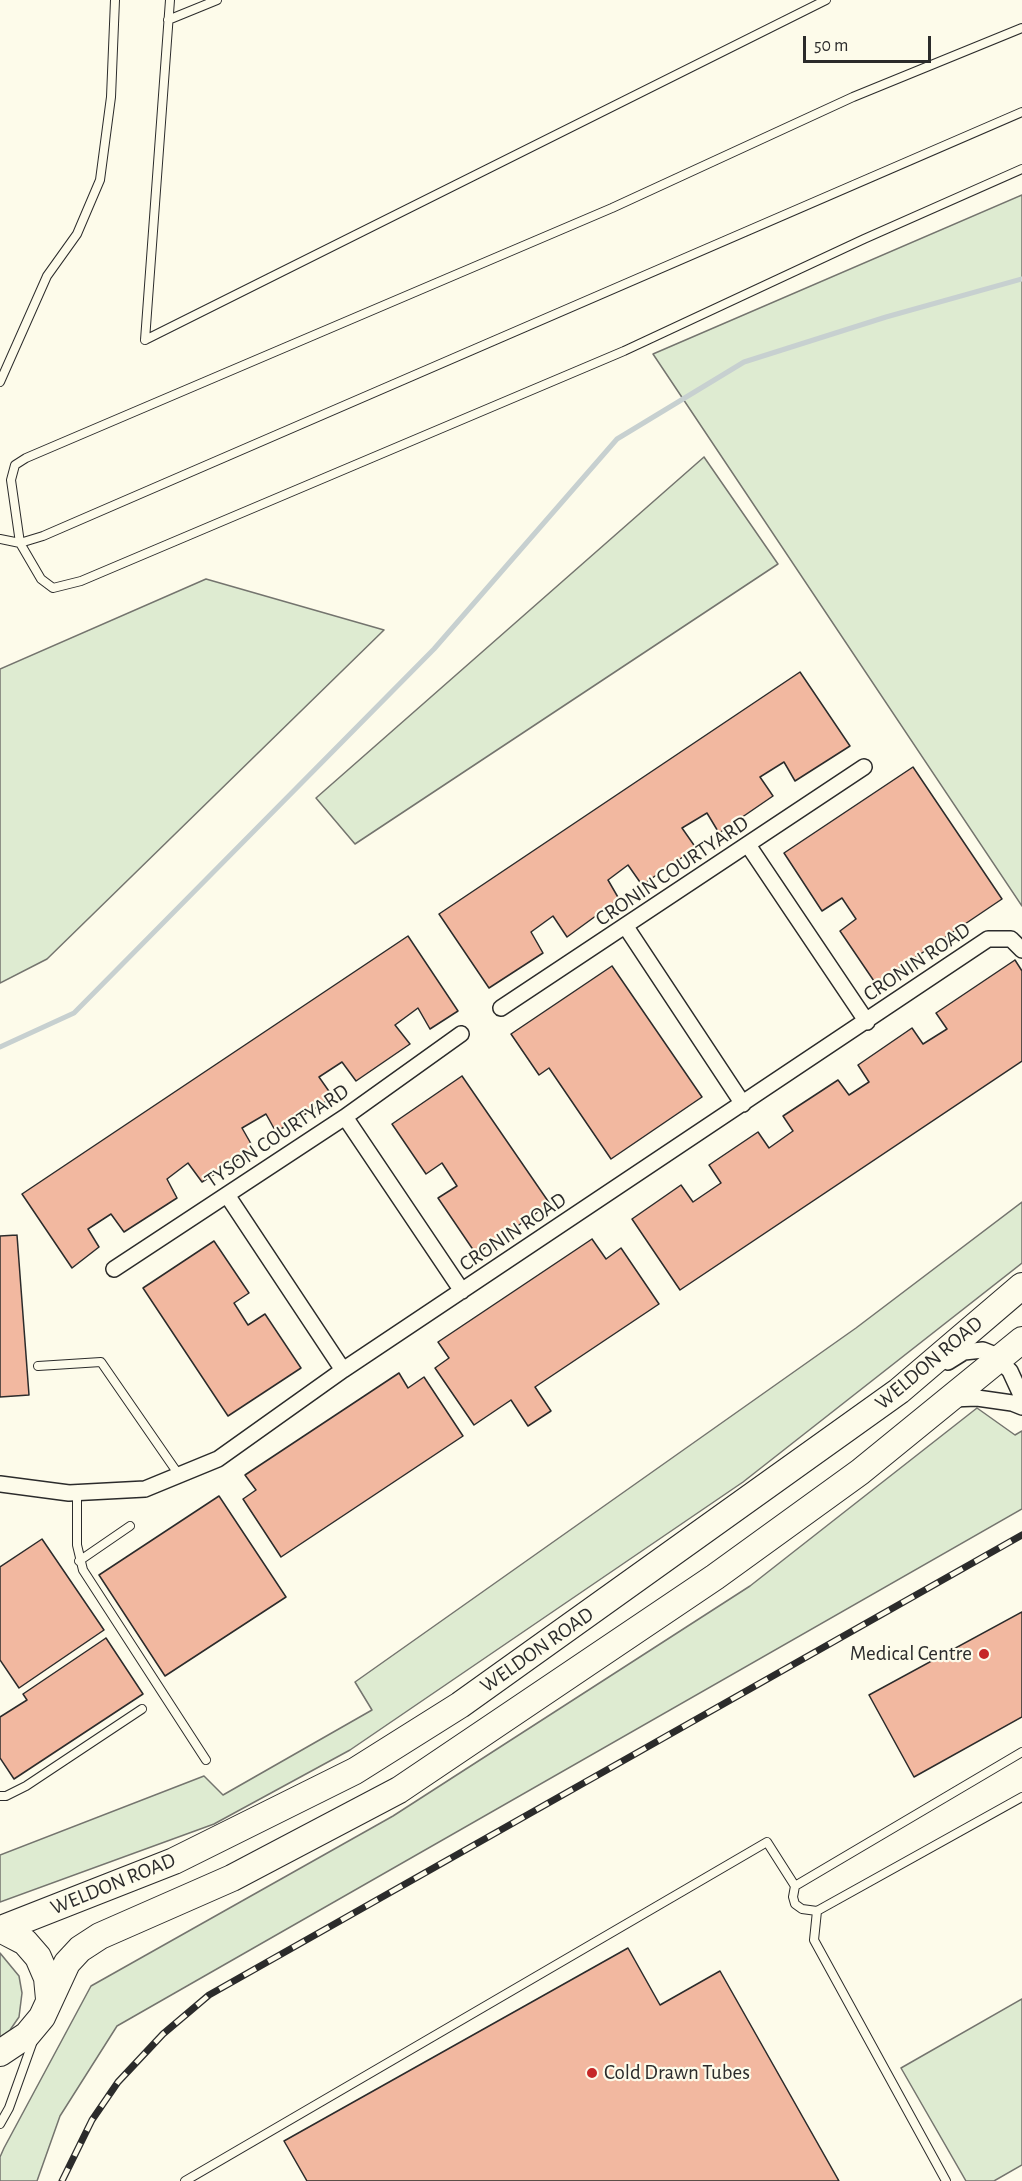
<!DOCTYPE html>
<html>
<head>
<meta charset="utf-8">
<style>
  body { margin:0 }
  #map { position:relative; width:1022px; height:2181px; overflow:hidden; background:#fdfbea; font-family:"Alegreya Sans",sans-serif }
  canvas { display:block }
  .scale { position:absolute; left:803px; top:36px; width:128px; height:27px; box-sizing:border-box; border:3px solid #2b2b2b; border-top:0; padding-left:8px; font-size:18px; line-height:21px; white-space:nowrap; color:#2b2b2b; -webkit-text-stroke:4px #fdfbea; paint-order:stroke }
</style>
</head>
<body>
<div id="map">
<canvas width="1022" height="2181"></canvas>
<div class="scale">50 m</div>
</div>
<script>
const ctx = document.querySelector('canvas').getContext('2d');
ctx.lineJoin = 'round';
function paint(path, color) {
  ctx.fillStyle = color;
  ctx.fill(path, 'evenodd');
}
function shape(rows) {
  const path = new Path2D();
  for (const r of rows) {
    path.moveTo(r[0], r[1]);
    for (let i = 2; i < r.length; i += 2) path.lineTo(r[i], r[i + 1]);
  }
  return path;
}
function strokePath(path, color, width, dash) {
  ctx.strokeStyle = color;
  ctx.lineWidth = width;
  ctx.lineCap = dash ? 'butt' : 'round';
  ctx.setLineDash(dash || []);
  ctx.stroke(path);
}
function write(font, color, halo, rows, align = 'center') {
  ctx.font = font + ' "Alegreya Sans",sans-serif';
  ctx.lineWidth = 4.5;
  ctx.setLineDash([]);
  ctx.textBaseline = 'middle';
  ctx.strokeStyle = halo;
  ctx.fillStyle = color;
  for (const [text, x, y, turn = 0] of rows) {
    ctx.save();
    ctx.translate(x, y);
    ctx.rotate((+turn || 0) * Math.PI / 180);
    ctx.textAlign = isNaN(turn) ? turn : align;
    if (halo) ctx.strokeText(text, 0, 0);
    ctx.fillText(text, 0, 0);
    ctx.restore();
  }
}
const green = shape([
  [1022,195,1022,906,653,354,1022,195],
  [704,457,778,564,355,844,316,798,704,457],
  [206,579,384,630,47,959,0,983,0,669,206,579],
  [1022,1202,1022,1263,743,1482,350,1750,214,1824,0,1902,0,1855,204,1776,223,1795,372,1710,355,1682,856,1328,1022,1202],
  [977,1408,1015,1435,1022,1431,1022,1509,117,2026,60,2116,37,2181,0,2181,0,2157,4,2148,91,1986,393,1816,750,1586,977,1408],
  [0,1953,19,1976,22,1993,19,2017,10,2030,0,2037,0,1953],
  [1022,1999,1022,2165,994,2181,966,2181,901,2068,1022,1999]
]);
const stream = shape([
  [0,1047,74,1013,434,649,617,439,744,362,886,317,1022,279]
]);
const building = shape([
  [800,672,850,746,795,781,784,762,760,777,773,796,719,833,707,813,682,828,696,848,642,885,628,865,608,880,619,899,567,937,553,916,531,932,543,953,489,988,439,914,800,672],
  [913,767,1002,899,876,984,840,931,856,919,842,898,822,911,784,853,913,767],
  [408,936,458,1011,430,1029,418,1008,395,1025,410,1044,356,1081,342,1062,319,1077,333,1097,276,1132,266,1114,242,1128,254,1149,202,1182,188,1163,167,1179,177,1198,124,1232,111,1214,88,1229,99,1247,72,1268,22,1194,408,936],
  [1015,960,1022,971,1022,1061,680,1290,632,1219,681,1185,693,1202,721,1183,709,1165,758,1132,769,1148,793,1131,783,1116,838,1080,849,1095,869,1082,858,1065,912,1028,923,1044,947,1029,936,1013,1015,960],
  [612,966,702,1097,611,1159,549,1068,539,1075,511,1034,612,966],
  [462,1076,550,1204,476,1254,438,1198,457,1186,442,1163,426,1174,392,1124,462,1076],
  [17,1235,29,1395,0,1397,0,1236,17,1235],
  [592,1239,606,1259,621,1248,659,1304,535,1387,551,1411,528,1426,511,1400,474,1425,435,1368,449,1358,438,1342,592,1239],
  [214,1241,249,1293,234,1303,248,1325,265,1314,301,1368,228,1416,143,1288,214,1241],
  [399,1373,408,1388,424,1377,463,1436,281,1557,243,1499,256,1490,245,1475,399,1373],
  [219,1496,286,1597,165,1676,99,1575,219,1496],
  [42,1539,104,1630,19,1688,0,1660,0,1567,42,1539],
  [1022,1612,1022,1717,914,1777,869,1695,1022,1612],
  [106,1638,143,1694,14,1779,0,1758,0,1717,27,1700,23,1694,106,1638],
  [628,1948,660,2005,720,1971,839,2181,307,2181,284,2141,628,1948]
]);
const service = shape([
  [168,20,217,0],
  [1022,28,853,97,612,208,26,458,15,465,11,480,20,543,41,579,53,588,81,581,624,351,864,239,1022,169],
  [145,340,826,0],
  [145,340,170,0],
  [0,382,47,276,77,234,100,180,111,97,115,0],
  [0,539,20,543,43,536,1022,112],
  [38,1366,101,1362,179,1475],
  [77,1493,77,1545,83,1570,206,1760],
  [79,1561,130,1526],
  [1022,1752,795,1886,793,1897,795,1904,802,1909,817,1911,1022,1797],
  [0,1796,6,1796,26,1786,142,1709],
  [817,1911,814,1940,946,2181],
  [0,2124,9,2108,33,2041],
  [185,2181,767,1842,795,1886]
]);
const minor = shape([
  [748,845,867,1022],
  [626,927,743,1104],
  [501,1008,864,767],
  [345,1117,462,1291],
  [227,1195,343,1370],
  [114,1269,345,1117,461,1034],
  [948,1362,964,1352,983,1350,993,1354,1010,1371,1022,1397],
  [951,1399,977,1398,1012,1403,1022,1407],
  [0,1484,69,1493,145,1489,218,1459,343,1370,988,939,1011,939,1022,950]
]);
const trunk = shape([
  [0,1929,25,1942,38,1957,47,1978,49,1999],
  [1,1929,174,1861,355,1771,460,1705,899,1391,1022,1286],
  [0,2053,27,2035,42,2017,67,1963,80,1949,100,1936,232,1878,399,1790,715,1577,860,1472,1022,1340]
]);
const rail = shape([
  [62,2181,92,2120,118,2082,163,2034,209,1995,1022,1535]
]);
const markers = [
  [984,1654,6,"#c62828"],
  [592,2073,6,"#c62828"]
];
const streetNames = [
  ["CRONIN COURTYARD",672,871,-34],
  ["CRONIN ROAD",917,962,-34],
  ["TYSON COURTYARD",277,1136,-34],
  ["CRONIN ROAD",513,1232,-34],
  ["WELDON ROAD",929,1363,-40],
  ["WELDON ROAD",537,1650,-35],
  ["WELDON ROAD",113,1884,-22]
];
const poiNames = [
  ["Medical Centre",972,1654],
  ["Cold Drawn Tubes",604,2073,"left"]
];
paint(green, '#deebd1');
strokePath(green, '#74746e', 1.5);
strokePath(stream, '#c7d0d0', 5);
paint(building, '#f2b8a0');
strokePath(building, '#2b2b2b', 1.5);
strokePath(service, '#2b2b2b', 10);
strokePath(minor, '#2b2b2b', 18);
strokePath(trunk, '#2b2b2b', 28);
strokePath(service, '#fdfbea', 8);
strokePath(minor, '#fdfbea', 15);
strokePath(trunk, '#fdfbea', 26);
strokePath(rail, '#2b2b2b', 7);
strokePath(rail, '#fdfbea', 4.5, [14]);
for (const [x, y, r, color] of markers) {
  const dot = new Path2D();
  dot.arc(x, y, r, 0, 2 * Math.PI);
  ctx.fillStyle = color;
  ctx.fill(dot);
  strokePath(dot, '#fdfbea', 2);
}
write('21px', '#2b2b2b', '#fdfbea', streetNames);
write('21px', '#2b2b2b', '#fdfbea', poiNames, 'right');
</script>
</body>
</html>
